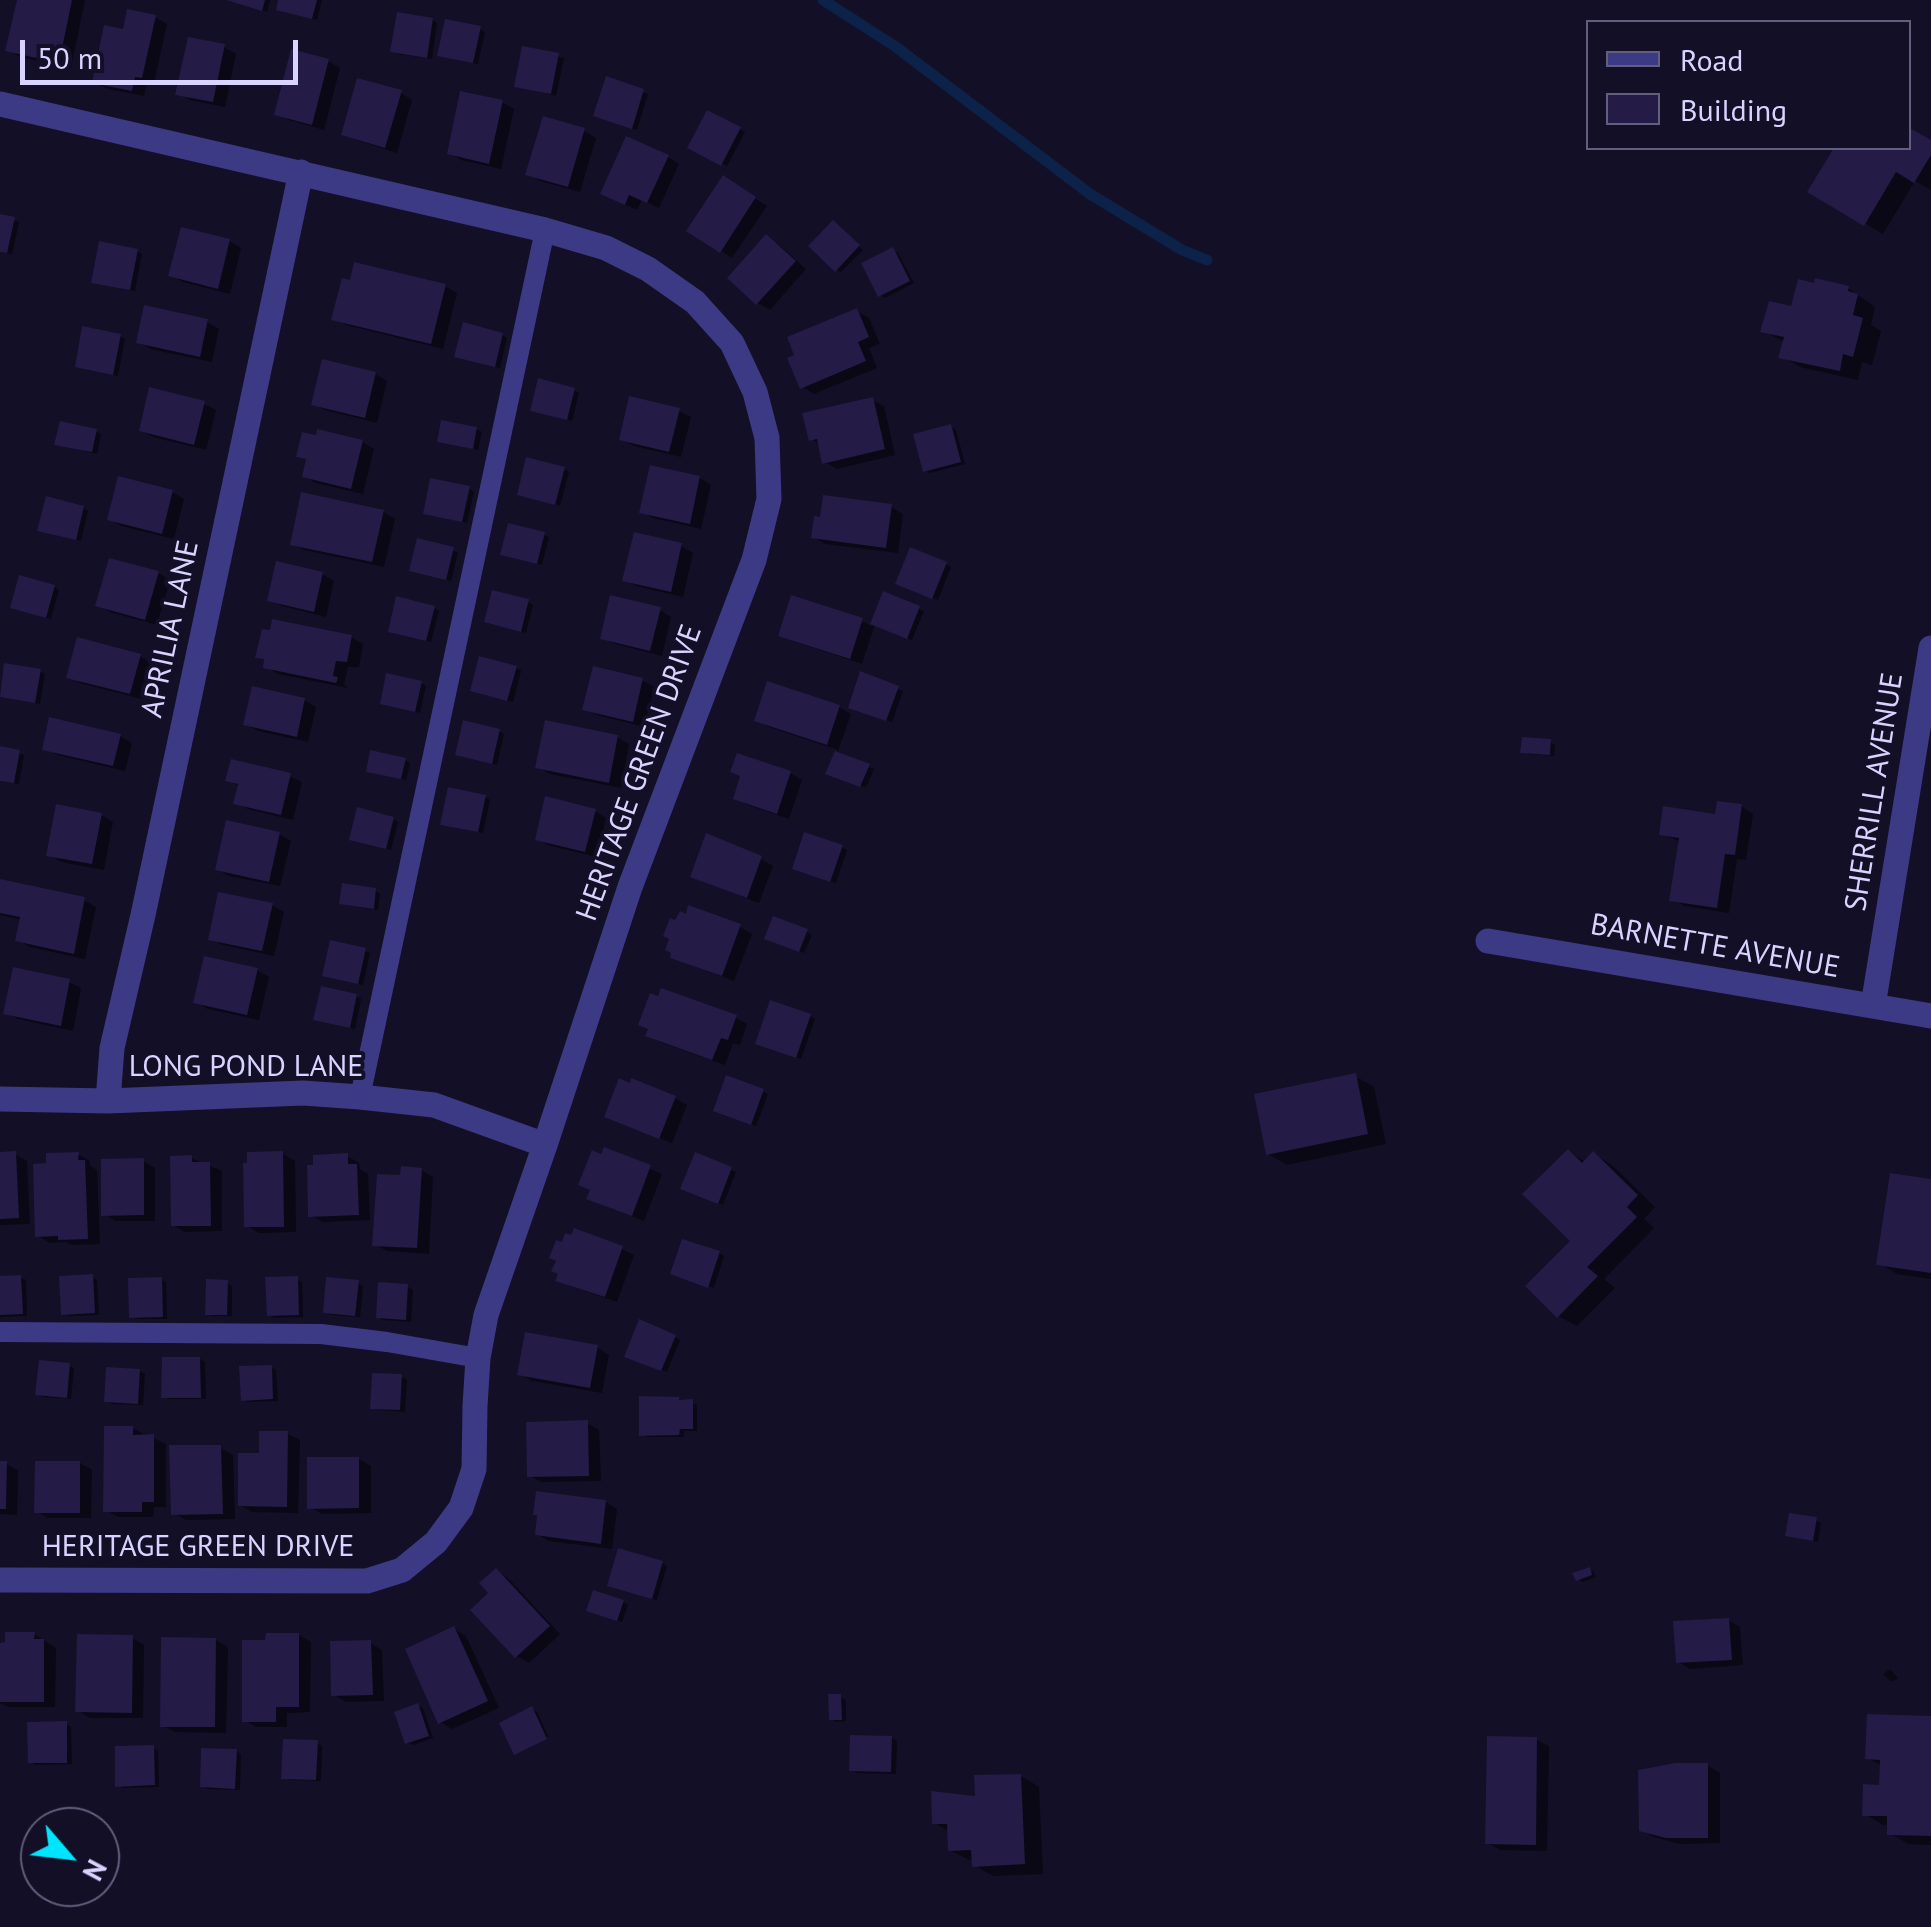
<!DOCTYPE html>
<html>
<head>
<meta charset="utf-8">
<style>
  body { margin:0 }
  #map { position:relative; width:1931px; height:1927px; overflow:hidden; background:#130f26; font-family:"PT Sans",sans-serif }
  canvas { display:block }
  .legend { position:absolute; left:1586px; top:20px; width:325px; height:130px; box-sizing:border-box; background:#130f26; border:2px solid #625e7d; margin:0; padding:12px 18px; list-style:none; font-size:30px; color:#d9d4ff }
  .legend li { display:flex; align-items:center; gap:20px; height:50px }
  .legend b { width:50px; border:2px solid #625e7d }
  .north { position:absolute; left:20px; top:1807px; width:100px; height:100px; box-sizing:border-box; background:#130f26; border:2px solid #625e7d; border-radius:50%; rotate:118deg; font-size:28px; font-weight:700; line-height:40px; text-align:center; color:#d9d4ff }
  .north::after { content:''; display:block; margin:auto; width:35px; height:45px; background:#00e5ff; clip-path:polygon(50% 0,100% 100%,50% 72%,0 100%) }
  .scale { position:absolute; left:20px; top:40px; width:278px; height:45px; box-sizing:border-box; border:5px solid #d9d4ff; border-top:0; padding-left:12px; font-size:30px; line-height:35px; white-space:nowrap; color:#d9d4ff; -webkit-text-stroke:8px #130f26; paint-order:stroke }
</style>
</head>
<body>
<div id="map">
<canvas width="1931" height="1927"></canvas>
<ul class="legend">
<li><b style="height:12px;background:#3d3a85"></b>Road</li>
<li><b style="height:28px;background:#241b47"></b>Building</li>
</ul>
<div class="north">N</div>
<div class="scale">50 m</div>
</div>
<script>
const ctx = document.querySelector('canvas').getContext('2d');
ctx.lineJoin = 'round';
function paint(path, color) {
  ctx.fillStyle = color;
  ctx.fill(path, 'evenodd');
}
function shape(rows) {
  const path = new Path2D();
  for (const r of rows) {
    path.moveTo(r[0], r[1]);
    for (let i = 2; i < r.length; i += 2) path.lineTo(r[i], r[i + 1]);
  }
  return path;
}
function strokePath(path, color, width, dash) {
  ctx.strokeStyle = color;
  ctx.lineWidth = width;
  ctx.lineCap = dash ? 'butt' : 'round';
  ctx.setLineDash(dash || []);
  ctx.stroke(path);
}
function write(font, color, halo, rows, align = 'center') {
  ctx.font = font + ' "PT Sans",sans-serif';
  ctx.lineWidth = 8;
  ctx.setLineDash([]);
  ctx.textBaseline = 'middle';
  ctx.strokeStyle = halo;
  ctx.fillStyle = color;
  for (const [text, x, y, turn = 0] of rows) {
    ctx.save();
    ctx.translate(x, y);
    ctx.rotate((+turn || 0) * Math.PI / 180);
    ctx.textAlign = isNaN(turn) ? turn : align;
    if (halo) ctx.strokeText(text, 0, 0);
    ctx.fillText(text, 0, 0);
    ctx.restore();
  }
}
const shadow = shape([
  [19,0,85,0,71,68,20,57,8,50],
  [229,0,270,0,267,12],
  [281,0,322,0,317,20,284,12],
  [155,17,167,24,154,83,147,82,144,96,107,89,95,82,125,32],
  [432,20,437,23,432,59,398,54,393,51],
  [480,29,485,32,478,64,440,55],
  [224,47,236,54,225,107,190,100,178,93],
  [524,49,564,58,556,96,517,86],
  [328,61,340,68,324,130,289,120,277,113],
  [607,80,648,94,637,130,601,118],
  [401,93,412,100,397,153,356,140,344,134],
  [502,102,514,109,501,169,461,160,450,153],
  [709,113,745,132,727,166,691,147],
  [584,131,596,138,580,192,540,181,528,174],
  [1931,143,1931,190,1915,181,1883,234,1811,191,1837,148,1908,148],
  [668,157,679,164,659,208,642,200,637,210,615,200],
  [735,185,767,206,732,258,721,251],
  [0,216,19,222,12,254,0,252],
  [839,226,863,250,841,272,836,270],
  [767,237,778,244,806,269,770,310,758,303],
  [229,241,241,248,230,294,183,282,171,275],
  [893,250,898,253,914,283,885,298,880,295],
  [137,251,142,254,135,291,94,282],
  [445,286,457,293,443,349,346,325,334,319],
  [1848,288,1875,307,1871,325,1881,331,1872,365,1862,362,1858,380,1800,367,1781,356,1785,342,1763,331,1793,309],
  [857,311,869,318,880,344,869,348,877,368,814,394,802,387],
  [207,322,219,329,212,362,150,349,139,342],
  [502,335,507,338,500,368,462,358],
  [120,336,125,339,118,376,77,366],
  [375,374,387,381,377,423,325,410,314,404],
  [574,390,579,393,572,421,538,413],
  [872,400,884,406,895,455,837,469,825,462,821,445,811,439],
  [204,404,216,410,206,450,153,437,141,430],
  [679,411,691,417,681,457,634,446,622,439],
  [951,427,956,430,965,464,930,473,925,470],
  [476,429,482,432,478,450,445,443],
  [96,431,101,434,97,454,57,444],
  [362,442,374,449,363,494,316,483,304,476,308,461,299,455],
  [564,469,569,472,560,506,519,494],
  [700,478,711,485,701,529,653,518,642,512],
  [469,489,474,492,467,523,425,513],
  [172,492,184,499,174,539,121,526,110,519],
  [891,507,903,514,898,553,825,544,814,537],
  [83,508,88,511,81,541,45,532],
  [383,512,395,519,384,567,304,550,292,543],
  [510,526,549,537,542,565,508,557],
  [681,546,693,553,683,597,636,586,625,579],
  [453,550,458,553,451,581,417,572],
  [111,561,158,573,170,580,157,625,110,612,98,605],
  [946,564,951,567,938,600,903,586],
  [322,574,334,581,326,617,282,606,270,599],
  [54,587,59,590,51,619,18,610],
  [884,594,924,611,912,640,875,624,862,664,793,641,781,634,793,598,862,621,872,626],
  [528,602,533,605,526,633,492,624],
  [434,608,439,611,431,642,396,634],
  [660,610,671,617,662,656,615,644,603,638],
  [351,637,363,644,359,667,348,667,344,684,348,688,278,674,266,667,267,661,258,656],
  [140,656,151,663,142,699,80,683,69,676],
  [516,668,521,671,513,702,478,693],
  [40,671,45,674,40,704,1,695],
  [862,675,903,691,892,722,856,709],
  [642,680,654,687,645,727,597,715,585,708],
  [421,683,426,686,420,713,382,703],
  [304,700,316,707,308,742,258,731,246,724],
  [839,707,851,714,837,754,874,769,866,788,828,773,838,750,769,727,757,720],
  [499,731,504,734,497,765,463,757],
  [120,736,132,743,125,771,57,755,45,748],
  [617,737,629,744,621,788,550,774,538,767],
  [1550,742,1555,745,1554,756,1528,754,1523,751],
  [0,749,24,755,19,784,0,781],
  [405,760,410,763,406,780,369,771],
  [790,773,802,780,789,819,748,805,736,798],
  [290,776,302,782,293,820,248,809,236,802,240,787,228,780],
  [485,797,490,800,483,833,448,826],
  [1742,807,1753,814,1746,860,1737,859,1729,913,1684,906,1672,899,1681,842,1662,834],
  [595,811,606,818,597,857,550,846,538,839],
  [101,815,113,822,104,870,61,862,49,855],
  [393,819,398,822,391,850,357,841],
  [279,834,291,841,280,886,229,876,217,869],
  [842,847,847,850,836,883,800,871],
  [761,859,773,866,759,903,705,882],
  [0,882,84,900,96,907,85,959,30,947,18,940,22,920,0,915],
  [375,891,380,894,378,910,346,905,341,903],
  [272,905,284,912,274,956,223,945,211,939],
  [740,927,752,934,734,981,685,963,673,956,672,938],
  [807,932,812,935,804,953,772,941],
  [365,951,370,953,363,985,325,975],
  [257,970,269,977,259,1020,208,1009,196,1002],
  [69,982,81,988,73,1031,18,1019,6,1013],
  [356,996,361,999,355,1029,321,1021],
  [810,1016,815,1019,801,1059,763,1046],
  [736,1018,747,1024,740,1045,733,1043,725,1065,660,1042,648,1035],
  [1355,1076,1374,1087,1386,1144,1287,1165,1268,1154],
  [763,1091,768,1094,756,1126,721,1112],
  [675,1098,687,1105,672,1143,619,1123],
  [605,1150,662,1174,644,1221,601,1204],
  [1568,1152,1586,1162,1594,1154,1612,1165,1655,1207,1644,1219,1654,1228,1604,1279,1615,1288,1577,1326,1558,1316,1573,1241],
  [0,1154,15,1154,27,1161,30,1224,0,1225],
  [78,1154,90,1161,90,1166,97,1170,100,1244,72,1245,66,1242,50,1243,38,1236],
  [283,1154,295,1161,296,1232,259,1233,247,1226],
  [696,1155,736,1172,723,1205,688,1191],
  [347,1156,359,1163,360,1169,368,1174,370,1220,323,1222,311,1215],
  [191,1158,222,1171,222,1231,185,1232,173,1225],
  [143,1161,155,1168,155,1221,116,1221,104,1214],
  [421,1170,433,1177,429,1254,387,1251,375,1244,403,1177],
  [1931,1181,1931,1279,1897,1274,1879,1263],
  [622,1249,634,1255,617,1302,570,1286,558,1280,561,1274],
  [719,1253,724,1256,714,1288,678,1276],
  [20,1277,26,1280,27,1316,0,1317,0,1278],
  [92,1277,97,1280,99,1315,69,1316,64,1313],
  [161,1279,166,1282,167,1319,137,1319,131,1316],
  [297,1279,302,1282,303,1317,274,1318,269,1315],
  [227,1283,232,1286,232,1316,212,1316,207,1313],
  [358,1283,363,1286,360,1317,331,1315,326,1312],
  [408,1287,413,1290,411,1322,383,1320,378,1317],
  [527,1335,598,1348,609,1355,602,1393,532,1381,520,1374],
  [675,1337,680,1340,667,1372,632,1358],
  [200,1359,205,1362,206,1399,168,1399,163,1396],
  [69,1366,74,1368,71,1399,43,1397,38,1394],
  [271,1367,276,1370,278,1401,248,1402,243,1399],
  [140,1371,145,1374,143,1405,112,1404,107,1401],
  [402,1377,407,1380,405,1412,378,1410,373,1407],
  [678,1399,697,1405,697,1431,684,1431,684,1437,647,1437,642,1434],
  [587,1423,599,1430,601,1481,541,1482,529,1475],
  [132,1428,166,1444,166,1507,154,1507,153,1517,118,1517,106,1510],
  [288,1434,300,1440,298,1513,252,1512,240,1505,262,1455],
  [221,1448,233,1455,235,1519,186,1520,174,1513],
  [359,1459,371,1466,371,1513,322,1514,310,1507],
  [0,1463,6,1464,18,1470,17,1515,0,1514],
  [80,1463,92,1470,91,1518,48,1518,36,1511],
  [606,1502,617,1509,612,1549,549,1541,537,1534,540,1516],
  [1816,1520,1821,1523,1818,1542,1793,1537],
  [662,1563,667,1566,657,1600,615,1588],
  [1589,1569,1594,1572,1596,1577,1583,1582,1578,1579],
  [496,1571,508,1578,560,1634,529,1663,517,1656,492,1594],
  [623,1602,628,1605,622,1622,594,1612],
  [1728,1620,1740,1627,1743,1665,1690,1669,1678,1662],
  [454,1629,466,1636,499,1708,452,1729,440,1722],
  [34,1634,56,1648,55,1707,8,1707,0,1703,0,1645],
  [299,1635,311,1642,310,1712,287,1713,287,1727,256,1727,244,1720,268,1643],
  [132,1638,144,1645,143,1718,90,1718,78,1711],
  [216,1640,228,1647,226,1733,175,1732,163,1726],
  [370,1643,382,1650,384,1701,346,1702,334,1695],
  [1890,1669,1898,1678,1892,1682,1883,1674],
  [840,1697,846,1700,846,1721,836,1722,831,1719],
  [418,1706,423,1708,433,1738,413,1745,407,1742],
  [532,1709,537,1712,548,1736,516,1752],
  [1931,1718,1931,1845,1908,1844,1890,1833,1890,1825,1883,1825,1865,1814,1882,1787,1882,1766,1868,1758],
  [66,1724,71,1727,72,1764,36,1765,31,1762],
  [892,1738,897,1741,896,1774,857,1773,852,1770],
  [1537,1740,1549,1746,1547,1851,1500,1850,1488,1843],
  [317,1743,322,1746,321,1781,289,1780,284,1777],
  [153,1748,158,1751,159,1787,123,1788,118,1785],
  [236,1751,241,1754,240,1790,208,1789,202,1786],
  [1708,1766,1720,1773,1720,1843,1680,1844,1653,1837,1641,1829],
  [1021,1776,1039,1787,1043,1874,993,1876,974,1865,974,1860,969,1860,950,1850,950,1832,935,1823]
]);
const stream = shape([
  [823,0,896,47,1090,194,1182,250,1207,260]
]);
const building = shape([
  [17,0,72,0,59,63,5,51],
  [226,0,265,0,262,11],
  [278,0,317,0,312,19,276,10],
  [127,9,156,15,142,78,135,77,132,91,92,83,104,25,123,29],
  [397,12,433,18,427,58,390,52],
  [445,19,481,26,473,63,437,56],
  [188,37,225,44,213,102,175,95],
  [522,46,559,53,551,94,514,87],
  [291,49,329,59,312,125,274,115],
  [606,76,644,89,632,129,593,116],
  [357,78,402,90,385,148,341,135],
  [460,91,503,100,489,164,447,154],
  [707,110,741,127,721,166,687,148],
  [543,116,585,128,568,187,525,175],
  [1908,127,1931,140,1931,155,1914,183,1896,172,1864,226,1807,192,1834,148,1908,148],
  [626,136,669,155,647,203,629,195,625,205,600,194],
  [723,175,756,197,720,253,686,231],
  [0,214,15,217,7,253,0,252],
  [833,220,860,245,835,272,808,246],
  [181,227,230,239,218,289,168,276],
  [766,234,796,261,756,305,727,278],
  [99,241,138,249,130,290,91,283],
  [893,247,910,281,878,297,861,263],
  [354,262,446,284,431,344,331,320,342,278,350,280],
  [1815,278,1849,286,1848,291,1858,294,1853,315,1863,318,1853,357,1843,354,1840,371,1778,358,1784,337,1760,332,1769,301,1791,306,1798,279,1814,283],
  [144,305,208,319,200,357,136,343],
  [857,308,869,337,858,342,866,361,800,389,787,358,794,355,787,337],
  [463,322,503,333,495,367,454,357],
  [82,326,121,334,113,375,75,367],
  [322,359,376,372,365,418,311,405],
  [538,378,575,388,567,420,530,411],
  [149,387,205,401,194,445,139,431],
  [629,396,680,408,669,452,619,440],
  [873,397,885,449,822,464,817,439,809,441,802,413],
  [441,420,477,427,473,449,437,442],
  [60,421,97,429,92,452,54,445],
  [951,424,961,462,923,472,913,434],
  [317,429,363,440,351,489,302,477,306,459,296,457,302,432,316,435],
  [526,457,565,467,555,505,517,495],
  [650,465,700,476,690,524,639,513],
  [118,476,173,490,162,534,107,520],
  [430,478,470,486,462,522,423,514],
  [301,492,384,510,372,562,290,545],
  [823,495,892,504,886,548,811,538,814,516,820,517],
  [46,496,84,506,76,540,37,531],
  [508,523,545,532,537,564,500,555],
  [634,532,682,543,671,592,622,581],
  [417,538,454,547,446,580,409,571],
  [910,547,947,562,932,599,895,584],
  [109,558,159,571,145,620,95,606],
  [276,561,323,572,314,612,267,601],
  [19,575,55,585,46,618,10,608],
  [492,590,529,599,521,632,484,622],
  [883,591,920,606,907,639,870,624],
  [610,595,661,607,650,651,600,639],
  [791,595,863,618,850,659,778,636],
  [396,596,435,606,426,641,388,632],
  [272,619,352,635,347,662,336,661,333,676,338,677,336,683,263,668,264,659,255,658,262,629,270,630],
  [77,637,141,654,130,694,66,678],
  [479,656,517,666,507,701,470,691],
  [4,663,41,669,35,703,0,697],
  [593,666,643,678,633,722,582,710],
  [860,671,899,686,886,721,848,708],
  [386,673,422,681,415,712,380,704],
  [767,681,840,705,827,745,754,721],
  [252,686,305,698,297,737,243,725],
  [49,717,121,734,113,766,42,750],
  [463,720,500,729,492,764,455,755],
  [545,720,618,735,609,783,535,768],
  [1522,737,1551,739,1550,755,1520,753],
  [0,746,20,750,14,783,0,781],
  [370,750,406,758,401,779,366,772],
  [835,751,870,764,860,787,825,774],
  [737,753,791,771,777,814,733,799,740,776,730,772],
  [231,759,291,773,281,815,233,804,238,784,225,781],
  [448,787,486,795,478,832,440,825],
  [545,796,596,809,585,852,535,840],
  [1717,801,1742,804,1735,855,1725,854,1717,908,1669,901,1679,838,1659,835,1663,806,1715,814],
  [56,804,102,813,92,864,46,856],
  [357,807,394,817,386,849,349,840],
  [226,820,280,832,269,882,215,870],
  [804,832,843,845,830,882,792,869],
  [706,833,762,856,747,898,690,877],
  [0,879,85,897,74,954,15,941,20,917,0,913],
  [342,883,376,888,374,909,339,904],
  [218,892,273,903,262,951,208,940],
  [688,905,741,924,722,976,670,958,671,953,665,950,669,939,663,936,670,918,675,920,680,911,686,914],
  [773,916,808,929,799,952,764,939],
  [330,940,366,948,358,984,322,976],
  [204,956,258,968,247,1015,193,1003],
  [13,967,70,979,61,1026,3,1014],
  [321,986,357,994,350,1028,313,1020],
  [661,988,737,1015,728,1040,721,1038,712,1060,645,1036,648,1029,638,1025,650,993,658,996],
  [770,1000,811,1014,796,1058,755,1044],
  [1356,1073,1368,1134,1266,1155,1254,1094],
  [726,1075,764,1089,751,1125,713,1111],
  [619,1078,630,1083,631,1078,676,1096,659,1139,604,1117],
  [604,1147,651,1165,632,1216,586,1199,590,1190,578,1185,592,1150,601,1154],
  [1568,1149,1582,1163,1593,1151,1638,1195,1627,1207,1637,1217,1587,1267,1598,1276,1557,1318,1525,1286,1570,1241,1522,1194],
  [16,1151,19,1218,0,1219,0,1152],
  [283,1151,284,1227,244,1227,243,1163,247,1163,247,1152],
  [79,1152,78,1160,85,1160,88,1239,58,1240,58,1236,35,1237,33,1164,46,1163,46,1153],
  [695,1152,732,1167,718,1204,680,1189],
  [348,1153,348,1164,357,1164,359,1215,308,1217,307,1165,313,1165,313,1155],
  [192,1155,192,1162,210,1162,211,1226,171,1226,170,1156],
  [144,1158,144,1215,101,1216,101,1159],
  [401,1166,422,1168,417,1248,372,1246,377,1174,400,1175],
  [1890,1173,1931,1179,1931,1273,1876,1265],
  [574,1228,623,1246,605,1297,555,1281,558,1274,551,1271,556,1261,549,1258,556,1240,562,1242,565,1233,571,1235],
  [682,1239,720,1251,708,1288,670,1274],
  [93,1274,95,1313,61,1315,59,1276],
  [21,1275,23,1314,0,1315,0,1276],
  [298,1276,299,1315,267,1316,265,1277],
  [162,1277,163,1317,129,1318,128,1278],
  [326,1277,359,1280,355,1316,323,1313],
  [206,1279,228,1280,227,1315,205,1315],
  [378,1282,408,1284,406,1320,376,1318],
  [639,1319,676,1335,661,1371,624,1357],
  [525,1332,598,1345,590,1388,517,1375],
  [162,1357,200,1357,201,1398,161,1398],
  [39,1360,70,1363,67,1398,35,1395],
  [272,1365,273,1399,241,1401,239,1366],
  [106,1367,140,1369,138,1404,104,1402],
  [372,1373,402,1374,400,1410,370,1409],
  [639,1396,679,1397,679,1400,693,1399,693,1429,680,1429,679,1435,639,1436],
  [588,1420,589,1476,527,1477,526,1422],
  [104,1426,133,1426,133,1435,154,1434,154,1502,142,1502,142,1512,103,1512],
  [259,1431,288,1431,287,1507,238,1506,238,1453,259,1453],
  [169,1445,221,1445,223,1514,171,1515],
  [307,1457,359,1457,359,1508,307,1509],
  [0,1461,7,1461,6,1509,0,1509],
  [35,1461,80,1461,80,1513,34,1513],
  [536,1491,606,1500,601,1544,535,1535,537,1515,533,1515],
  [1789,1513,1817,1517,1813,1541,1785,1536],
  [618,1548,663,1561,652,1599,607,1586],
  [1590,1567,1592,1575,1576,1581,1572,1573],
  [496,1568,550,1626,515,1658,470,1610,488,1593,479,1583],
  [593,1590,624,1600,617,1621,586,1611],
  [1729,1618,1732,1660,1676,1663,1673,1621],
  [454,1626,488,1701,438,1724,405,1649],
  [5,1632,35,1632,34,1639,44,1639,44,1702,0,1702,0,1643,5,1642],
  [266,1633,299,1633,299,1707,276,1707,276,1722,242,1722,242,1640,265,1640],
  [77,1634,133,1635,132,1713,75,1712],
  [161,1637,216,1638,215,1727,160,1727],
  [371,1640,373,1695,331,1696,330,1641],
  [828,1694,841,1694,842,1720,829,1720],
  [418,1703,429,1736,405,1744,394,1712],
  [532,1706,547,1739,514,1755,499,1723],
  [1867,1714,1931,1716,1931,1836,1887,1835,1887,1816,1862,1816,1863,1784,1879,1785,1880,1760,1865,1759],
  [67,1721,67,1763,28,1763,27,1722],
  [850,1735,892,1736,891,1772,849,1771],
  [1487,1736,1537,1737,1536,1845,1485,1844],
  [283,1739,318,1740,316,1780,281,1779],
  [154,1745,155,1785,115,1787,115,1746],
  [201,1748,237,1749,235,1789,200,1787],
  [1675,1763,1708,1763,1708,1838,1666,1838,1639,1831,1638,1770],
  [1021,1774,1025,1864,972,1867,971,1850,948,1851,947,1824,932,1824,931,1791,975,1796,974,1775]
]);
const service = shape([
  [360,1097,545,230],
  [0,1332,321,1334,387,1342,478,1358]
]);
const minor = shape([
  [0,104,545,230,606,248,648,269,695,302,732,343,755,392,767,438,769,499,754,560,630,887,545,1145,486,1315,478,1358,475,1406,474,1469,461,1508,436,1542,402,1570,367,1581,0,1580],
  [1488,941,1931,1016],
  [1873,1006,1931,648],
  [0,1099,108,1101,303,1093,360,1097,434,1105,545,1145],
  [108,1101,112,1048,143,915,301,172]
]);
const streetNames = [
  ["APRILIA LANE",171,629,-78],
  ["HERITAGE GREEN DRIVE",640,773,-70],
  ["SHERRILL AVENUE",1875,792,-81],
  ["BARNETTE AVENUE",1715,947,10],
  ["LONG POND LANE",246,1067],
  ["HERITAGE GREEN DRIVE",198,1547]
];
paint(shadow, '#0007');
strokePath(stream, '#0c2248', 11);
paint(building, '#241b47');
strokePath(service, '#3d3a85', 20);
strokePath(minor, '#3d3a85', 25);
write('30px', '#d9d4ff', '#130f26', streetNames);
</script>
</body>
</html>
